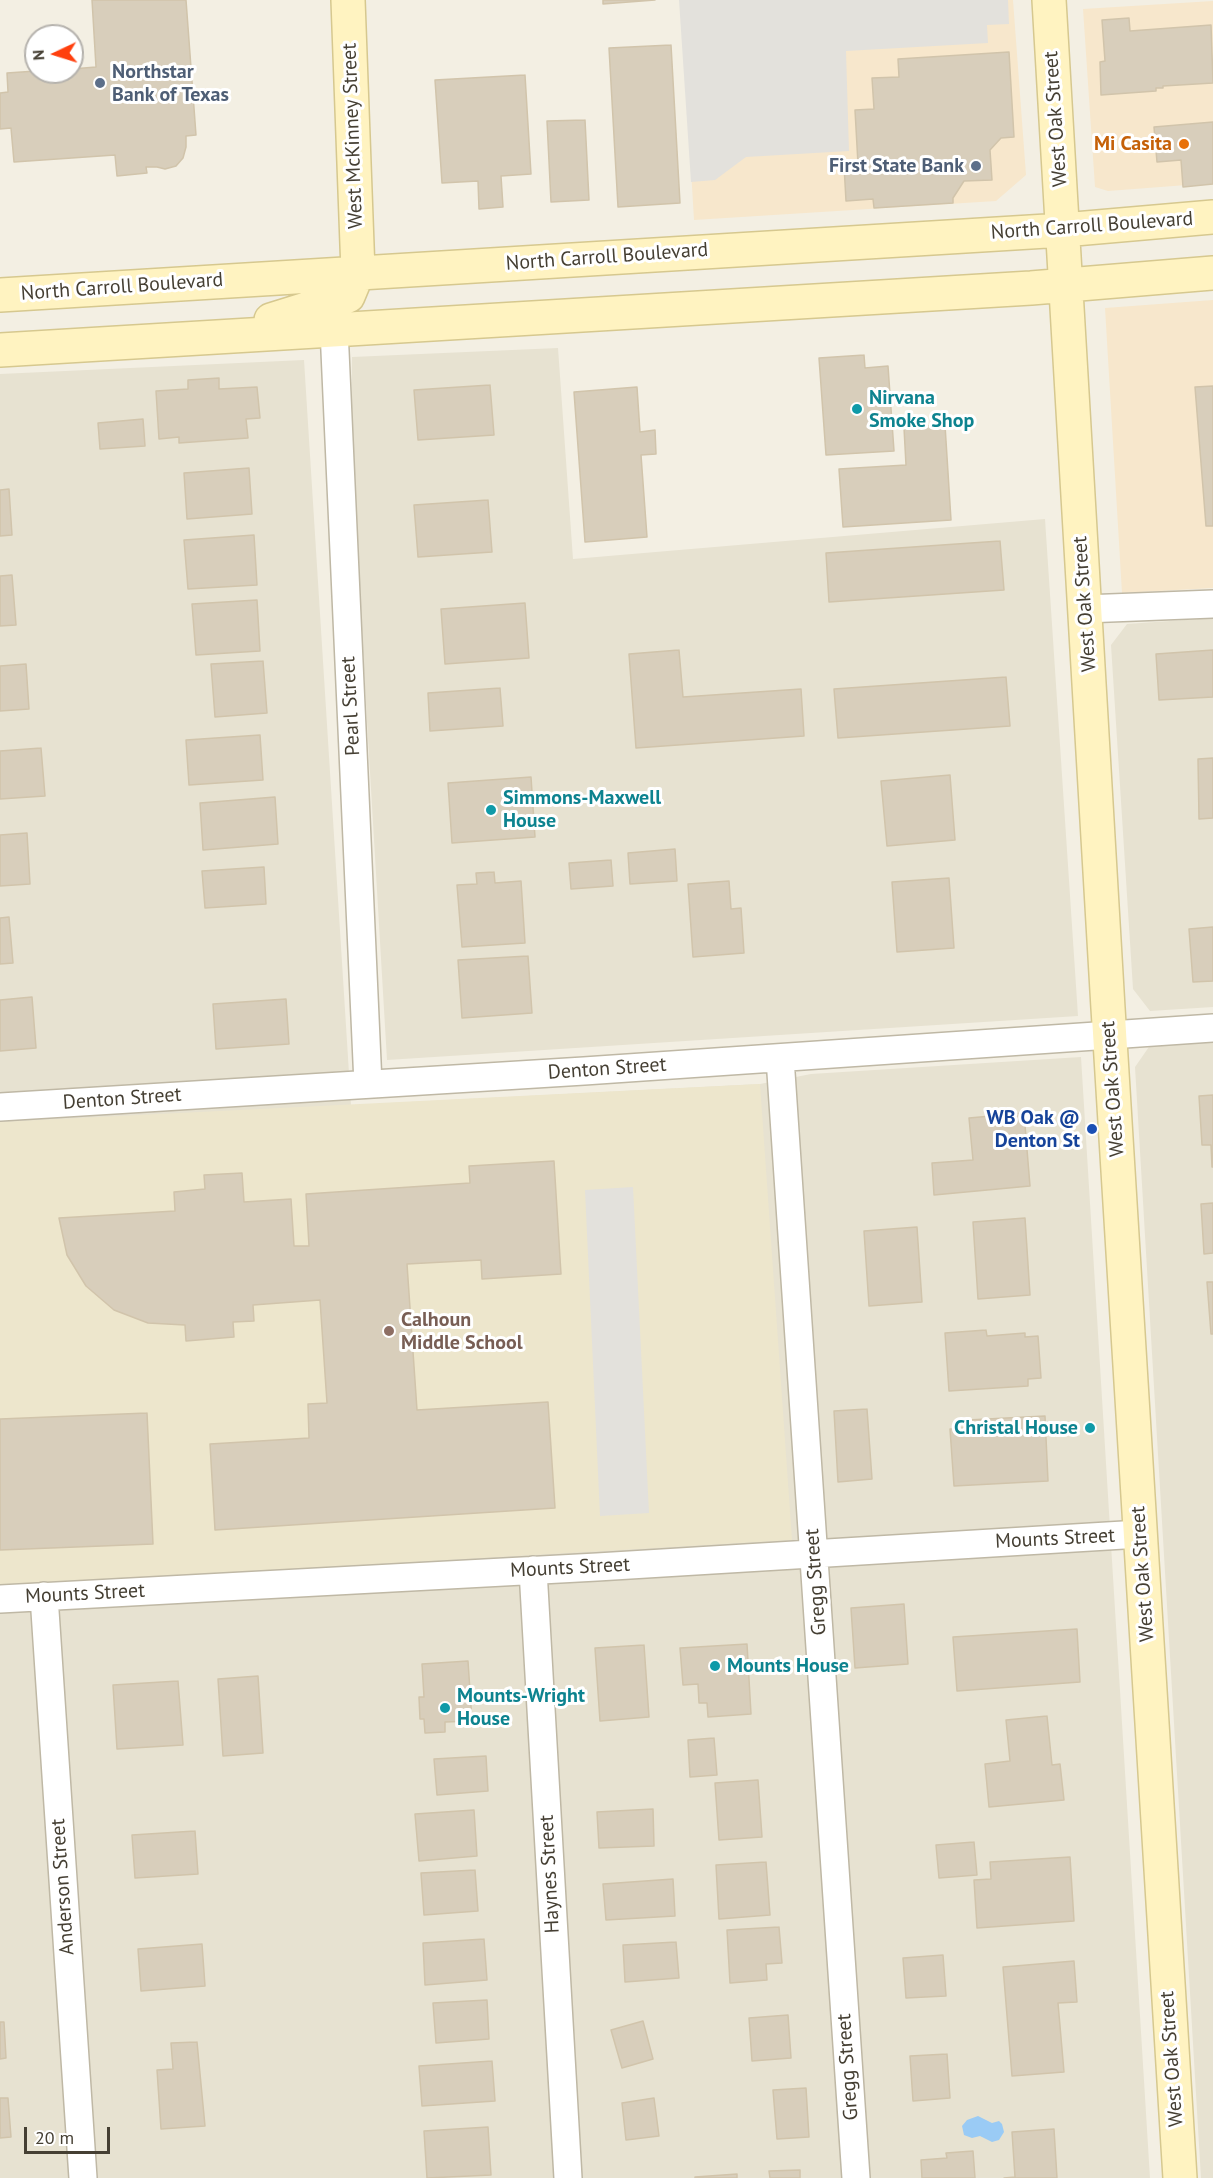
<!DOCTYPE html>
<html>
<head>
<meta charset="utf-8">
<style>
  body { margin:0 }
  #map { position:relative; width:1213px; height:2178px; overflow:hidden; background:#f3efe3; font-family:"PT Sans",sans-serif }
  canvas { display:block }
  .north { position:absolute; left:24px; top:24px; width:60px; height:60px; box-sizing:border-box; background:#fff; border:2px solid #b5b2ad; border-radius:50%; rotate:266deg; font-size:16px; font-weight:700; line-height:24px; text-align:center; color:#453f33 }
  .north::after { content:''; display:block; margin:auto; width:21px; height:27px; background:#ff400e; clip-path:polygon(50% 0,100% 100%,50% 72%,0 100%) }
  .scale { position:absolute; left:24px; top:2127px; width:86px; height:27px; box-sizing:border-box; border:3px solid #453f33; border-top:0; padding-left:8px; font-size:18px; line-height:21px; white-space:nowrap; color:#453f33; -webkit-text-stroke:4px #fff; paint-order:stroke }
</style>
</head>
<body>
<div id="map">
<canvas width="1213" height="2178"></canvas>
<div class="north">N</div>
<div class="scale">20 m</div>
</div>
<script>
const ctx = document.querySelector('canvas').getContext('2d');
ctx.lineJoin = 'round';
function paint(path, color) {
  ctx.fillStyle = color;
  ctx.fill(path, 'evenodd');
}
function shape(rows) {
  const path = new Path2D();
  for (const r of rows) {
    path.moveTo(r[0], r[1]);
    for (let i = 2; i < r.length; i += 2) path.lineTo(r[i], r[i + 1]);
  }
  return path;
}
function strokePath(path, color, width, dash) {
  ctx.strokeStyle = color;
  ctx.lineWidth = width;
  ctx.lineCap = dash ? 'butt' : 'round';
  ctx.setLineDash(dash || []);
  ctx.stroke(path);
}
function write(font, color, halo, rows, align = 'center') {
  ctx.font = font + ' "PT Sans",sans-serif';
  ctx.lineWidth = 6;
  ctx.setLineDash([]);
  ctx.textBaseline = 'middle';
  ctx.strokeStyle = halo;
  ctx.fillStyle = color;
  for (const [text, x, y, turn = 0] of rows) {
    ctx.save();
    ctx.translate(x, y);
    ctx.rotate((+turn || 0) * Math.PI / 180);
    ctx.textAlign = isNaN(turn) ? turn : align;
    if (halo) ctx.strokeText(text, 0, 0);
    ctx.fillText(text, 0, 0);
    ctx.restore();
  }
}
const residential = shape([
  [558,348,573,559,1045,519,1078,1016,387,1060,351,450,352,357],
  [304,360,351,1105,760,1084,811,1074,1081,1057,1150,2178,0,2178,0,374],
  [1213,618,1213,1007,1150,1011,1133,989,1111,645,1127,624],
  [1213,1040,1213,2178,1201,2178,1135,1067,1151,1044]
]);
const commercial = shape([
  [681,0,1013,0,1026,175,996,201,694,220],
  [1213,1,1213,183,1108,191,1095,187,1083,9],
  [1213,300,1213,588,1122,593,1105,308]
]);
const education = shape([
  [760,1084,792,1540,0,1586,0,1122]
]);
const parking = shape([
  [679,0,1008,0,1009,24,987,25,988,43,846,51,849,151,746,157,715,180,691,182],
  [633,1187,649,1513,600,1516,585,1190]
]);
const water = shape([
  [978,2116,992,2123,999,2121,1002,2124,1004,2132,999,2140,992,2142,980,2136,972,2138,964,2135,962,2126,967,2120]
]);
const building = shape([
  [92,0,186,0,196,135,186,136,186,147,183,158,176,166,165,169,157,167,146,167,147,173,117,176,115,155,14,162,11,128,0,129,0,93,8,92,7,73,36,71,72,72,72,69,96,67,92,0],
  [603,0,655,0,603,4,603,0],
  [1129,18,1130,31,1211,25,1213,83,1163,86,1163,88,1156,88,1156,91,1101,95,1100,62,1105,61,1102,20,1129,18],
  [671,45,680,203,618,207,609,48,671,45],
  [1009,52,1014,137,1001,138,990,150,992,180,964,181,953,198,953,203,874,208,873,199,846,201,844,165,858,164,855,110,874,109,872,78,899,77,898,59,1009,52],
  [525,75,531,174,501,176,503,207,479,209,478,181,442,183,435,80,525,75],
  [585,120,589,200,551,202,547,121,585,120],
  [1213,122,1213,184,1183,187,1181,160,1157,162,1154,127,1213,122],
  [864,355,865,368,888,366,894,451,826,455,819,358,864,355],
  [219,378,219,389,257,387,260,418,246,419,248,438,179,443,179,437,159,439,156,391,188,389,188,380,219,378],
  [490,385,494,435,418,440,414,390,490,385],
  [1213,386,1213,526,1206,526,1195,387,1213,386],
  [637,387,640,432,655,430,656,454,641,455,647,537,585,542,574,392,637,387],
  [143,419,145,446,100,449,98,423,143,419],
  [945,425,951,520,843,527,839,469,906,465,904,428,945,425],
  [249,468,252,514,187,519,184,473,249,468],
  [9,489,12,535,0,536,0,490,9,489],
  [488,500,492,552,418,557,414,505,488,500],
  [254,535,257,585,188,589,184,540,254,535],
  [1000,541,1004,590,829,602,826,553,1000,541],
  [12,575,16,625,0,626,0,576,12,575],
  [257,600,260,651,196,655,192,604,257,600],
  [525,603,529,658,445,664,441,609,525,603],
  [679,650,683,697,801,689,804,736,636,748,629,654,679,650],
  [1213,650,1213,697,1159,700,1156,654,1213,650],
  [263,661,267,713,215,717,211,664,263,661],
  [26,664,29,709,0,711,0,666,26,664],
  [1006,677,1010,726,838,738,834,689,1006,677],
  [500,688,503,726,430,731,428,693,500,688],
  [260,735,263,780,189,785,186,740,260,735],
  [41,748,45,796,0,799,0,751,41,748],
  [1213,758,1213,818,1199,819,1198,759,1213,758],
  [950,775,955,840,887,846,881,781,950,775],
  [531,777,535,837,452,843,448,783,531,777],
  [275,797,278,844,203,850,200,803,275,797],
  [27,833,30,884,0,886,0,835,27,833],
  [675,849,677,881,630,884,628,853,675,849],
  [611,860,613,886,571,889,569,863,611,860],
  [264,867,266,904,205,908,202,871,264,867],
  [494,872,495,883,521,881,525,943,462,947,457,885,477,884,476,873,494,872],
  [949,878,954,948,897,952,892,882,949,878],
  [729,881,731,909,741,908,744,953,693,957,688,884,729,881],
  [9,917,13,963,0,964,0,918,9,917],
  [1213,927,1213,981,1193,982,1189,929,1213,927],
  [528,956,532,1013,462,1018,458,960,528,956],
  [32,997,36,1048,0,1051,0,1000,32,997],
  [286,999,289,1044,216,1049,213,1004,286,999],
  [1213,1095,1213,1167,1212,1167,1211,1145,1202,1145,1199,1096,1213,1095],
  [1024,1113,1030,1186,934,1195,932,1163,973,1160,969,1118,1024,1113],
  [554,1161,561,1274,482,1279,481,1260,407,1264,417,1410,548,1402,555,1508,215,1530,210,1444,309,1438,308,1404,327,1403,320,1300,253,1305,254,1321,233,1322,234,1337,186,1341,185,1325,148,1323,114,1310,86,1286,67,1255,59,1218,175,1211,174,1192,205,1189,204,1175,242,1173,244,1202,291,1199,294,1246,309,1246,306,1194,470,1183,469,1166,554,1161],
  [1213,1203,1213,1253,1204,1254,1201,1204,1213,1203],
  [1025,1218,1030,1295,978,1299,973,1222,1025,1218],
  [917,1227,922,1302,869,1306,864,1231,917,1227],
  [1207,1282,1213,1282,1213,1334,1211,1334,1207,1282],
  [986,1330,987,1336,1025,1333,1025,1337,1038,1336,1041,1378,1028,1379,1028,1386,949,1391,945,1333,986,1330],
  [867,1409,872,1479,838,1482,834,1411,867,1409],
  [147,1413,153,1544,0,1550,0,1419,147,1413],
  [1045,1416,1048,1481,954,1486,950,1429,968,1428,968,1420,1045,1416],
  [904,1604,908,1664,855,1668,851,1608,904,1604],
  [1077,1629,1080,1682,957,1691,953,1637,1077,1629],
  [747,1644,751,1714,708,1717,707,1703,699,1703,698,1684,683,1685,680,1648,747,1644],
  [644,1645,649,1717,600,1721,595,1648,644,1645],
  [468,1661,472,1721,445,1722,445,1732,425,1733,424,1719,420,1719,419,1697,424,1697,422,1664,468,1661],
  [258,1676,263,1753,223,1756,218,1679,258,1676],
  [178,1681,183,1745,117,1749,113,1685,178,1681],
  [1047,1716,1052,1765,1060,1764,1064,1800,989,1807,985,1764,1010,1761,1006,1720,1047,1716],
  [714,1738,717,1775,690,1777,688,1740,714,1738],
  [486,1756,488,1791,437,1795,434,1759,486,1756],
  [758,1780,762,1837,719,1840,715,1783,758,1780],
  [653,1809,654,1846,599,1848,597,1812,653,1809],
  [474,1810,477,1856,419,1861,415,1814,474,1810],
  [195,1831,198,1874,135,1878,132,1835,195,1831],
  [974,1842,977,1875,939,1878,936,1845,974,1842],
  [1070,1857,1074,1921,977,1928,974,1880,991,1879,990,1862,1070,1857],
  [766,1862,770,1915,719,1919,716,1865,766,1862],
  [475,1870,478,1911,424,1915,421,1873,475,1870],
  [673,1879,675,1916,606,1920,603,1884,673,1879],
  [779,1927,782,1963,766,1964,767,1980,730,1983,727,1930,779,1927],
  [484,1939,487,1980,425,1985,423,1943,484,1939],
  [676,1942,679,1978,625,1982,623,1945,676,1942],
  [202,1944,205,1986,141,1991,138,1949,202,1944],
  [943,1955,946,1996,906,1998,903,1958,943,1955],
  [1074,1961,1077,2002,1058,2003,1064,2072,1012,2076,1003,1967,1074,1961],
  [487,2000,489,2039,436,2043,433,2003,487,2000],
  [788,2015,791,2058,752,2061,749,2018,788,2015],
  [643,2021,653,2059,622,2068,611,2030,643,2021],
  [0,2022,4,2022,6,2058,0,2059,0,2022],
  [197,2042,205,2126,161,2129,157,2070,173,2069,171,2043,197,2042],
  [947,2054,950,2098,913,2101,910,2056,947,2054],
  [492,2061,495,2101,422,2106,419,2066,492,2061],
  [806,2088,809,2137,777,2139,773,2090,806,2088],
  [0,2098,8,2098,11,2137,0,2138,0,2098],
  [654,2098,659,2136,626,2140,622,2103,654,2098],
  [488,2127,491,2175,427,2178,424,2131,488,2127],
  [1054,2129,1057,2178,1004,2178,1015,2177,1012,2132,1054,2129],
  [973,2151,975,2178,922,2178,921,2160,947,2158,946,2153,973,2151],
  [800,2170,800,2178,770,2178,769,2171,800,2170],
  [737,2174,737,2178,695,2178,695,2177,737,2174]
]);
const street = shape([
  [334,329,368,1084],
  [1084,609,1213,604],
  [780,1058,856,2178],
  [0,1107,584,1071,1213,1028],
  [533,1570,568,2178],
  [44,1596,83,2178],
  [0,1599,597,1567,1140,1534]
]);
const secondary = shape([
  [1049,0,1108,1008,1180,2178],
  [0,295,1063,230,1213,217],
  [271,320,348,296,358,272,348,0],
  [0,350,1031,288,1213,273]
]);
const markers = [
  [100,83,6,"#5c6f8a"],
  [1184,144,6,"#e8710a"],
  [976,166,6,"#5c6f8a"],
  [857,409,6,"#0f9aa8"],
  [491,810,6,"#0f9aa8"],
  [1092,1129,6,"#1a4fb4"],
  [389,1331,6,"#8d6e63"],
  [1090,1428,6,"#0f9aa8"],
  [715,1666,6,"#0f9aa8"],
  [445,1708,6,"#0f9aa8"]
];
const serviceNames = [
  ["Northstar",112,72],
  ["Bank of Texas",112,95],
  ["First State Bank",964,166,"right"]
];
const streetNames = [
  ["West Oak Street",1056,119,-94],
  ["West McKinney Street",353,136,-92],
  ["North Carroll Boulevard",1092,226,-4],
  ["North Carroll Boulevard",607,257,-4],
  ["North Carroll Boulevard",122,287,-4],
  ["West Oak Street",1085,604,-94],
  ["Pearl Street",351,706,-93],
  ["Denton Street",607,1069,-4],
  ["West Oak Street",1113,1089,-94],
  ["Denton Street",122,1099,-4],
  ["Mounts Street",1055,1539,-3],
  ["Mounts Street",570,1568,-3],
  ["West Oak Street",1143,1574,-94],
  ["Gregg Street",816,1582,-94],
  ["Mounts Street",85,1594,-3],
  ["Haynes Street",550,1874,-93],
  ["Anderson Street",63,1887,-94],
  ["West Oak Street",1172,2059,-94],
  ["Gregg Street",848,2067,-94]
];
const foodNames = [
  ["Mi Casita",1172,144]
];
const cultureNames = [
  ["Nirvana",869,398],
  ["Smoke Shop",869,421],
  ["Simmons-Maxwell",503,798],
  ["House",503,821],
  ["Christal House",1078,1428,"right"],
  ["Mounts House",727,1666],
  ["Mounts-Wright",457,1696],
  ["House",457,1719]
];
const transitNames = [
  ["WB Oak @",1080,1118],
  ["Denton St",1080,1141]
];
const educationNames = [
  ["Calhoun",401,1320],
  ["Middle School",401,1343]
];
paint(residential, '#e7e2d1');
paint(commercial, '#f7e7cc');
paint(education, '#ede6cc');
paint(parking, '#e3e1dc');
paint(water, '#9acbf5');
paint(building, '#d8cebb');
strokePath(building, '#d1c4ab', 1.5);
strokePath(street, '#bfb8a5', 30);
strokePath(secondary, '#d6c88f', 36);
strokePath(street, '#fff', 27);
strokePath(secondary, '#fff3c1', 33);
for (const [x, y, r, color] of markers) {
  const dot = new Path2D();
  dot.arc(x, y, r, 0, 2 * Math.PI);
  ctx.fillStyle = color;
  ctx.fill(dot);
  strokePath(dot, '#fff', 2);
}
write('bold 20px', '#4e5e75', '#fff', serviceNames, 'left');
write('20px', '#453f33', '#fff', streetNames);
write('bold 20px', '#c56008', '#fff', foodNames, 'right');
write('bold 20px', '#0d838f', '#fff', cultureNames, 'left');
write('bold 20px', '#164399', '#fff', transitNames, 'right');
write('bold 20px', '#785e54', '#fff', educationNames, 'left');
</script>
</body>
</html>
